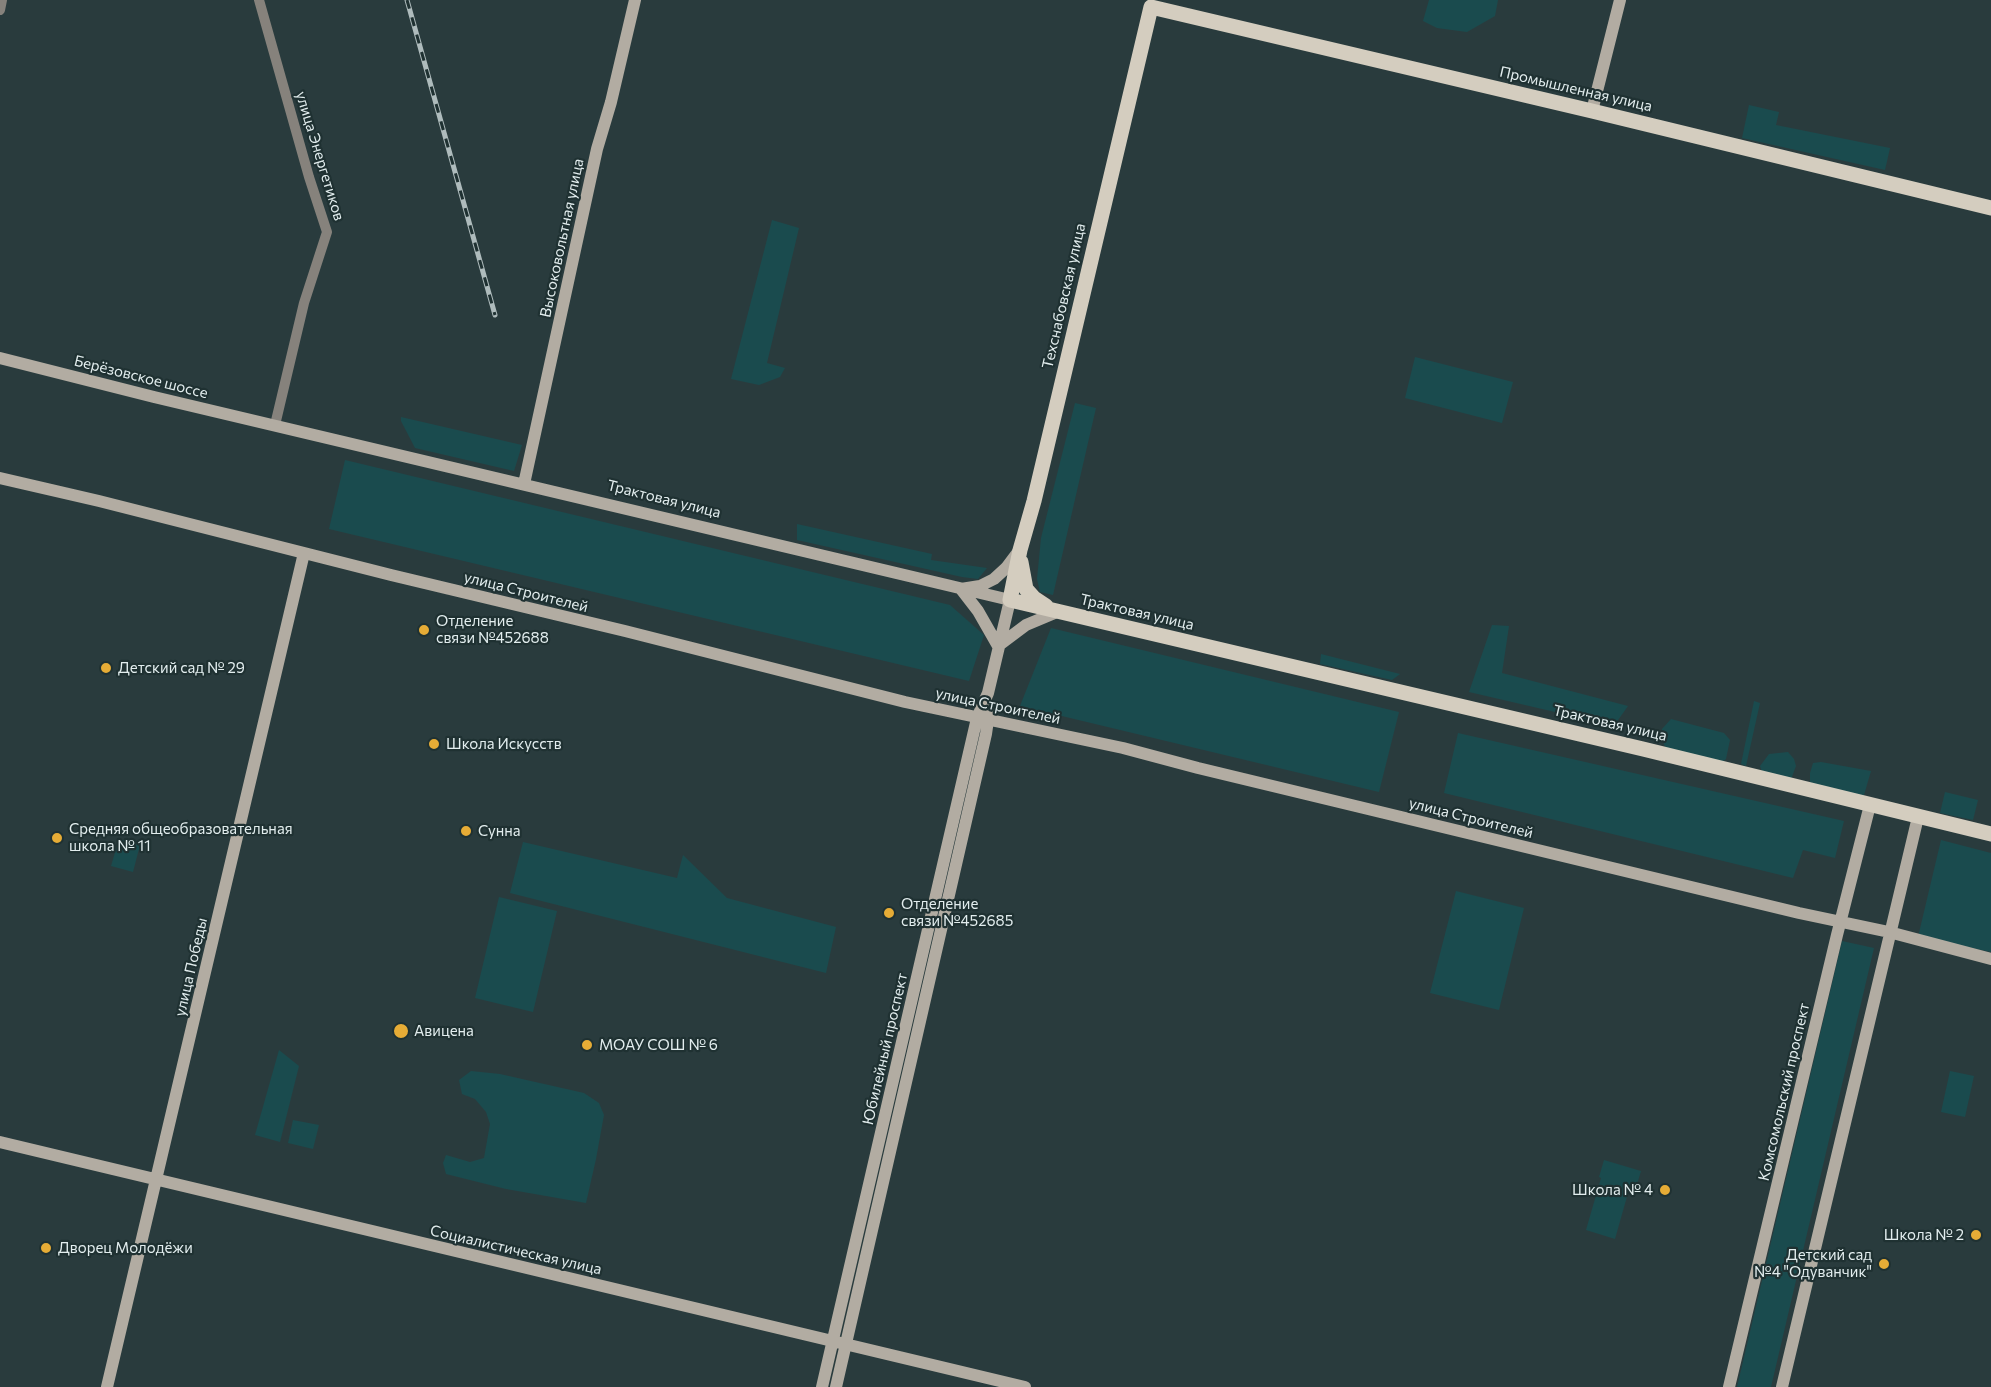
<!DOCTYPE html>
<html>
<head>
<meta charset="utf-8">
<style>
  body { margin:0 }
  canvas { display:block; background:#293b3d }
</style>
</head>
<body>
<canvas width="1991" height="1387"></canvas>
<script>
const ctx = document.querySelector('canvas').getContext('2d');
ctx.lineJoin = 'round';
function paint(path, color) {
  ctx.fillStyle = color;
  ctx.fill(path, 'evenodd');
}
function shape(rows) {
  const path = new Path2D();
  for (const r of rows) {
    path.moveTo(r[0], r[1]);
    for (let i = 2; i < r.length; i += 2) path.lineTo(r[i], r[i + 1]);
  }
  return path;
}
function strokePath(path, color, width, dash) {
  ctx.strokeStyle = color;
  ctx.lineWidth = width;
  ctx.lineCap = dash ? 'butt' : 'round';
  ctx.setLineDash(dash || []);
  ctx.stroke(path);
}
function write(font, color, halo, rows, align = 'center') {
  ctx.font = font + ' Commissioner,sans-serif';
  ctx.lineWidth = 4.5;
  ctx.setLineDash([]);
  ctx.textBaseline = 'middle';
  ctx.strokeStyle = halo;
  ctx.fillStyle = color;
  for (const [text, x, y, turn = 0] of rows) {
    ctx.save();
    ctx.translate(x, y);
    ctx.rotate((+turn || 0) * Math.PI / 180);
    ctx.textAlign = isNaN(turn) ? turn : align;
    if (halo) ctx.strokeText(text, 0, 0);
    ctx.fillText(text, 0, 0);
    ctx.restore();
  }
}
const green = shape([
  [1429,0,1498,0,1495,16,1467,32,1437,28,1423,21],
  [1749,105,1779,112,1776,125,1890,148,1885,170,1742,138],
  [772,220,799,228,767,363,785,368,780,377,759,385,731,379],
  [1415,357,1513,382,1502,423,1405,398],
  [1075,403,1096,408,1053,595,1040,592,1037,579,1041,538],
  [401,417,522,445,514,471,415,448,401,421],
  [345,460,950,605,984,635,969,681,329,529],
  [797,524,932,554,931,560,987,568,978,579,962,577,797,540],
  [1492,625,1509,626,1502,673,1628,706,1616,723,1598,722,1469,692],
  [1051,628,1399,712,1379,792,1020,706],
  [1321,654,1400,674,1392,680,1320,664],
  [1754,701,1760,703,1746,766,1741,764],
  [1671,719,1724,733,1730,740,1726,759,1721,763,1666,749,1662,739,1662,729],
  [1458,733,1844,821,1835,858,1803,850,1793,878,1444,793],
  [1788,752,1794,759,1796,766,1790,782,1763,775,1760,766,1769,754],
  [1821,762,1871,771,1864,795,1859,798,1810,786,1810,773,1813,763],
  [1945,792,1978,800,1973,820,1940,813],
  [119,839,140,845,133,872,111,866],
  [1941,840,1991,853,1991,952,1918,937],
  [523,842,677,878,683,855,727,898,836,927,826,973,510,893],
  [1456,891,1524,908,1499,1010,1430,993],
  [499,897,557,911,533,1012,475,998],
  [1842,941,1874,948,1771,1387,1737,1387],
  [279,1050,299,1066,280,1142,255,1135],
  [471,1071,500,1074,584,1093,599,1103,604,1115,596,1159,586,1203,506,1189,446,1174,443,1163,446,1155,470,1162,484,1158,490,1124,486,1112,475,1099,462,1094,459,1080],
  [1950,1071,1974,1076,1965,1117,1941,1112],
  [293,1120,319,1125,313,1149,288,1143],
  [1604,1160,1641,1171,1636,1188,1630,1186,1615,1239,1586,1230,1601,1178,1599,1177]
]);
const street = shape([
  [259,0,309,177,327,232,304,303,275,425],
  [0,10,2,0]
]);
const secondary = shape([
  [1592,111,1620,0],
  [0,358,154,397,1010,600,988,693,977,718,822,1387],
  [0,478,99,501,391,575,625,631,905,702,1123,748,1198,768,1799,913,1889,932,1991,959],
  [524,484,597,149,611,102,635,0],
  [998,646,978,611,961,589,980,586,994,579,1006,568,1018,552],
  [998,646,1026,625,1057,612],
  [0,1142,1025,1387],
  [107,1387,304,553],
  [836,1387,986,734,989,713],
  [1729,1387,1837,935,1870,805],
  [1782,1387,1918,817]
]);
const primary = shape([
  [1991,208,1592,111,1151,7,1034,501,1020,550,1010,600,1643,749,1991,834],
  [1021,562,1026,589,1034,598,1046,606]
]);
const rail = shape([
  [407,0,495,315]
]);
const markers = [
  [424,630,6,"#e6ac36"],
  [106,668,6,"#e6ac36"],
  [434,744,6,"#e6ac36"],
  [466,831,6,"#e6ac36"],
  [57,838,6,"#e6ac36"],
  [889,913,6,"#e6ac36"],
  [401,1031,8,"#e6ac36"],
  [587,1045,6,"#e6ac36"],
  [1665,1190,6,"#e6ac36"],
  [1976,1235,6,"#e6ac36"],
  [46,1248,6,"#e6ac36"],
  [1884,1264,6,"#e6ac36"]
];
const streetNames = [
  ["Промышленная улица",1576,89,13],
  ["улица Энергетиков",320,156,73],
  ["Высоковольтная улица",562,238,-78],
  ["Техснабовская улица",1064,296,-77],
  ["Берёзовское шоссе",141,377,14],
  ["Трактовая улица",664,499,14],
  ["улица Строителей",526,592,14],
  ["Трактовая улица",1137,612,13],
  ["улица Строителей",998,706,12],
  ["Трактовая улица",1610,723,13],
  ["улица Строителей",1471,818,14],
  ["улица Победы",191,967,-77],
  ["Юбилейный проспект",885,1049,-77],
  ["Комсомольский проспект",1784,1092,-77],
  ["Социалистическая улица",516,1250,13]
];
const poiNames = [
  ["Отделение",436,621],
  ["связи №452688",436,638],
  ["Детский сад № 29",118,668],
  ["Школа Искусств",446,744],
  ["Средняя общеобразовательная",69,829],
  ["школа № 11",69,846],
  ["Сунна",478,831],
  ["Отделение",901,904],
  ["связи №452685",901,921],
  ["Авицена",414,1031],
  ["МОАУ СОШ № 6",599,1045],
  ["Школа № 4",1653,1190,"right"],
  ["Школа № 2",1964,1235,"right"],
  ["Дворец Молодёжи",58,1248],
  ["Детский сад",1872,1255,"right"],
  ["№4 \"Одуванчик\"",1872,1272,"right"]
];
paint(green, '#1a4b4e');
strokePath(street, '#86827c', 10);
strokePath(secondary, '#b2aca2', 12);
strokePath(primary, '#d4cdbf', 15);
strokePath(rail, '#aebbbc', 5);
strokePath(rail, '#1f3132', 3, [9]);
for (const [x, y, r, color] of markers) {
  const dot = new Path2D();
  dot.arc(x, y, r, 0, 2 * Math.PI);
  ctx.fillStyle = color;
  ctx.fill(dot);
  strokePath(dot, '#1f3132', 2);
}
write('15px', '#e2edee', '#1f3132', streetNames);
write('15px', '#e2edee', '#1f3132', poiNames, 'left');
</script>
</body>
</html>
